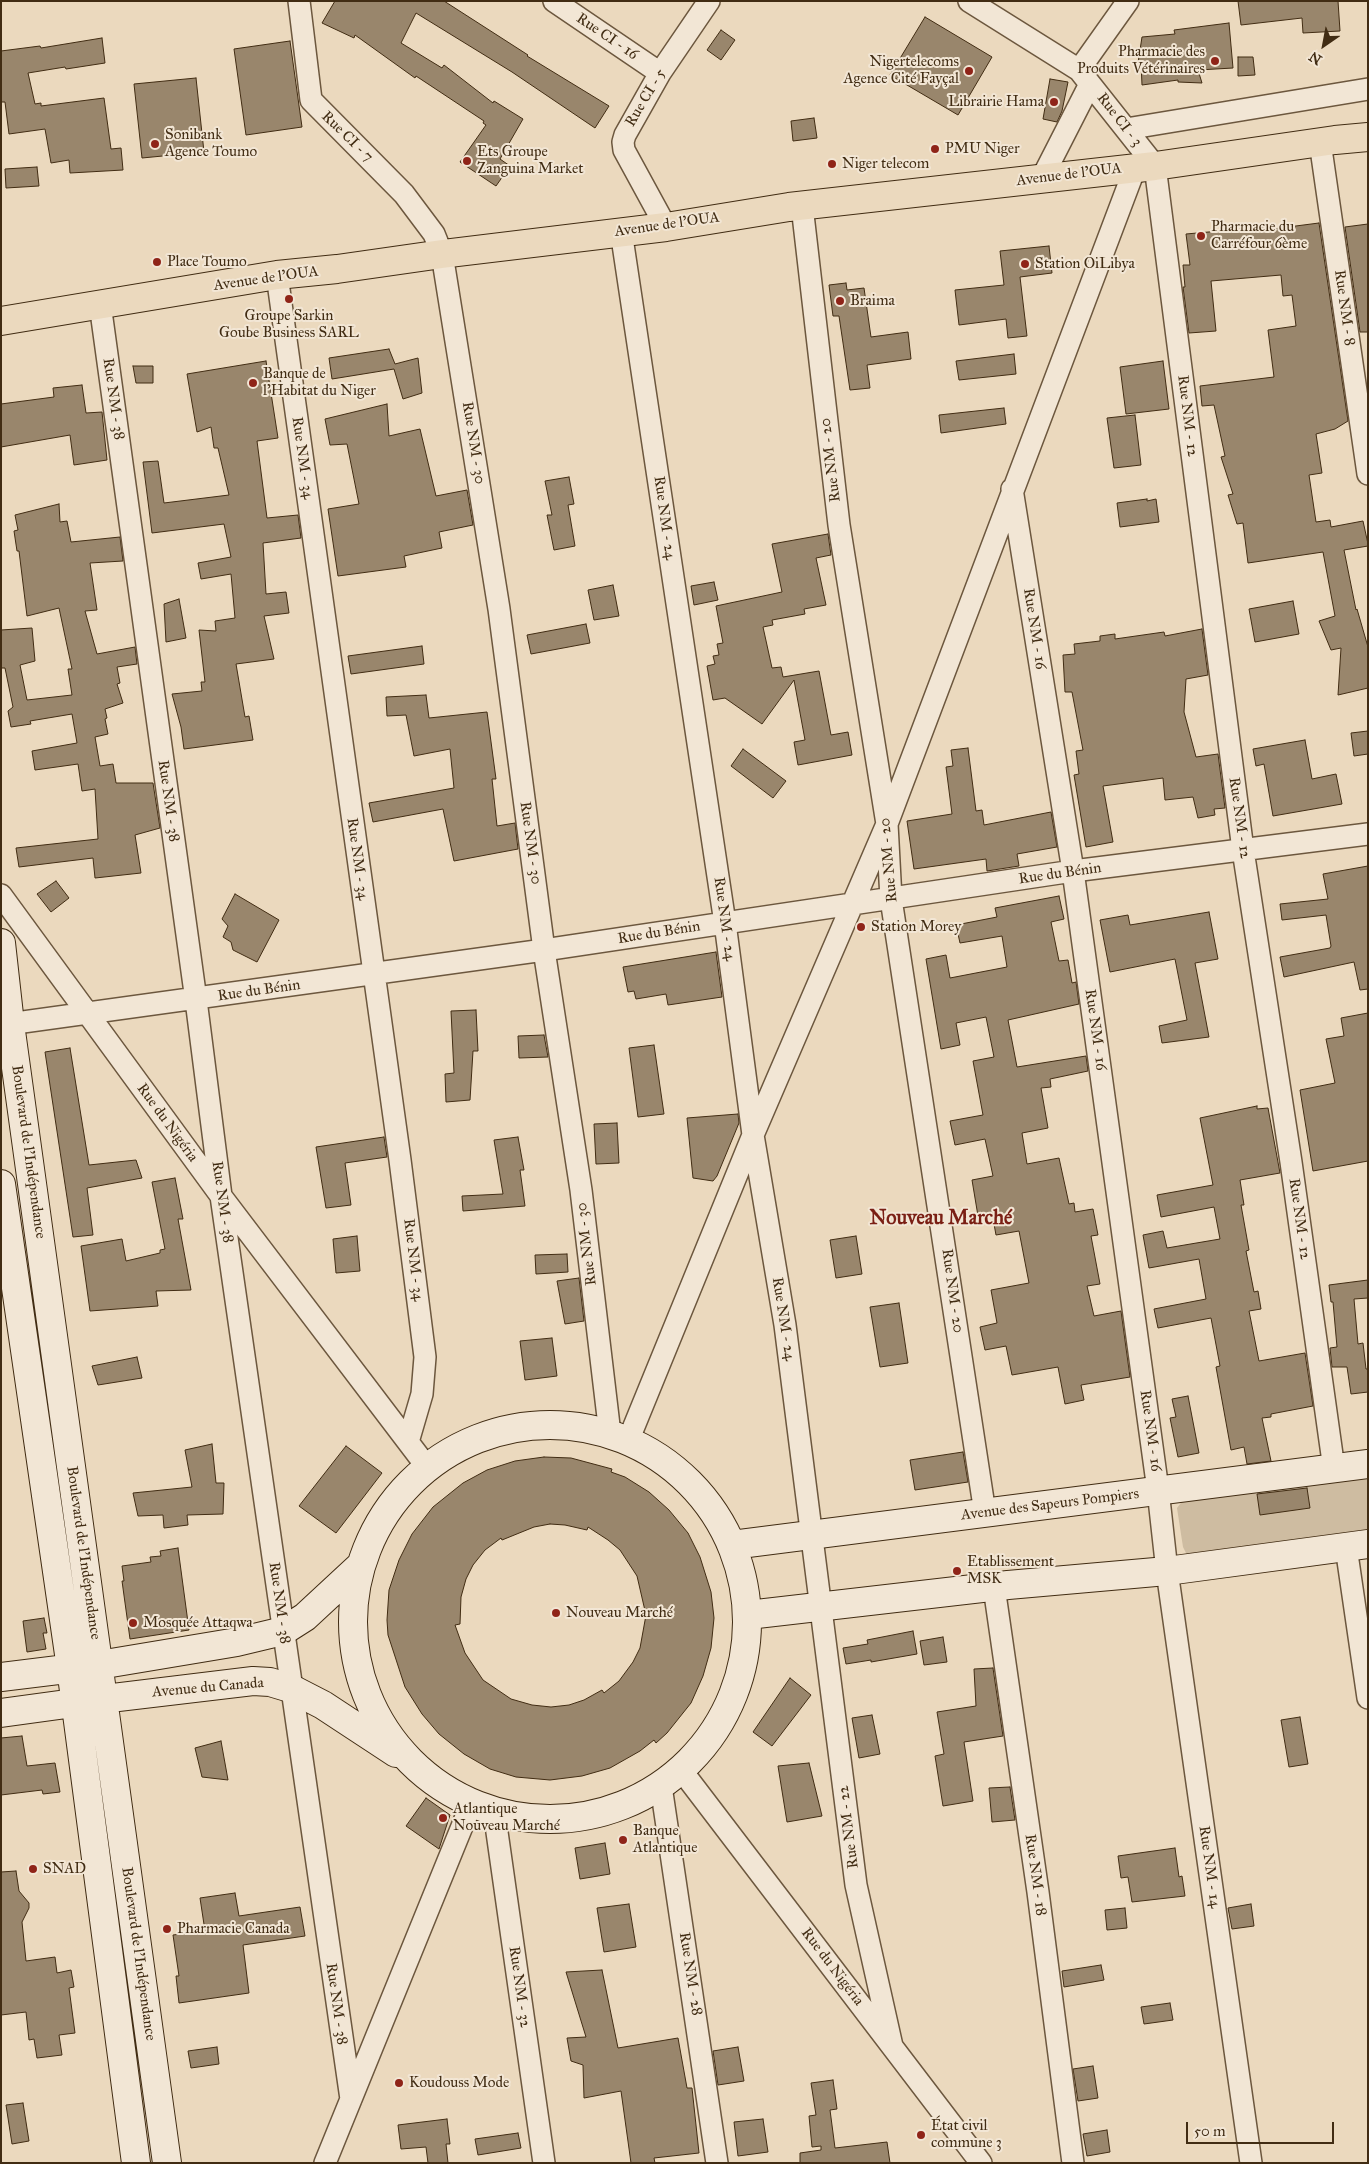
<!DOCTYPE html>
<html>
<head>
<meta charset="utf-8">
<style>
  body { margin:0 }
  #map { position:relative; width:1369px; height:2164px; overflow:hidden; background:#ebd9be; font-family:"IM FELL Great Primer",serif }
  canvas { display:block }
  .frame { position:absolute; inset:0; border:2px solid #412c13; pointer-events:none }
  .north { position:absolute; left:1299px; top:20px; width:50px; height:50px; -webkit-text-stroke:4px #f2e6d5; paint-order:stroke; rotate:213deg; font-size:14px; font-weight:700; line-height:20px; text-align:center; color:#412c13 }
  .north::after { content:''; display:block; margin:auto; width:18px; height:22px; background:#412c13; clip-path:polygon(50% 0,100% 100%,50% 72%,0 100%) }
  .scale { position:absolute; left:1186px; top:2122px; width:148px; height:22px; box-sizing:border-box; border:2px solid #412c13; border-top:0; padding-left:6px; font-size:15px; line-height:18px; white-space:nowrap; color:#412c13; -webkit-text-stroke:4px #f2e6d5; paint-order:stroke }
</style>
</head>
<body>
<div id="map">
<canvas width="1369" height="2164"></canvas>
<div class="frame"></div>
<div class="north">N</div>
<div class="scale">50 m</div>
</div>
<script>
const ctx = document.querySelector('canvas').getContext('2d');
ctx.lineJoin = 'round';
function paint(path, color) {
  ctx.fillStyle = color;
  ctx.fill(path, 'evenodd');
}
function shape(rows) {
  const path = new Path2D();
  for (const r of rows) {
    if (r.length === 3) {
      path.moveTo(r[0] + r[2], r[1]);
      path.arc(r[0], r[1], r[2], 0, 2 * Math.PI);
      continue;
    }
    path.moveTo(r[0], r[1]);
    for (let i = 2; i < r.length; i += 2) path.lineTo(r[i], r[i + 1]);
  }
  return path;
}
function strokePath(path, color, width, dash) {
  ctx.strokeStyle = color;
  ctx.lineWidth = width;
  ctx.lineCap = dash ? 'butt' : 'round';
  ctx.setLineDash(dash || []);
  ctx.stroke(path);
}
function write(font, color, halo, rows, align = 'center') {
  ctx.font = font + ' "IM FELL Great Primer",serif';
  ctx.lineWidth = 4;
  ctx.setLineDash([]);
  ctx.textBaseline = 'middle';
  ctx.strokeStyle = halo;
  ctx.fillStyle = color;
  for (const [text, x, y, turn = 0] of rows) {
    ctx.save();
    ctx.translate(x, y);
    ctx.rotate((+turn || 0) * Math.PI / 180);
    ctx.textAlign = isNaN(turn) ? turn : align;
    if (halo) ctx.strokeText(text, 0, 0);
    ctx.fillText(text, 0, 0);
    ctx.restore();
  }
}
const green = shape([
  [1368,1474,1368,1531,1187,1555,1183,1547,1177,1508,1184,1499]
]);
const building = shape([
  [335,1,444,1,528,55,527,56,609,106,595,128,512,72,416,13,401,43,442,68,444,65,493,103,494,101,523,119,500,159,510,166,496,186,460,162,486,125,483,123,484,121,416,76,415,78,355,35,354,38,322,23,335,1],
  [1238,1,1338,1,1340,31,1303,33,1302,18,1241,25,1238,1],
  [925,17,992,57,958,115,890,75,925,17],
  [1229,23,1233,68,1198,70,1202,83,1178,82,1178,80,1142,85,1141,63,1138,63,1142,37,1175,34,1174,30,1229,23],
  [721,30,735,40,721,60,707,50,721,30],
  [102,38,105,63,66,69,65,67,28,73,35,104,41,103,41,106,104,98,111,149,121,148,123,170,70,173,69,160,51,163,45,129,9,134,5,102,1,102,1,51,40,46,41,48,102,38],
  [290,41,302,127,246,135,234,49,290,41],
  [1238,57,1253,57,1255,75,1238,76,1238,57],
  [196,78,204,152,142,158,134,84,196,78],
  [1050,79,1068,82,1062,111,1057,122,1043,119,1050,79],
  [814,118,817,138,793,141,791,121,814,118],
  [37,167,39,186,6,188,5,169,37,167],
  [1319,223,1348,421,1335,429,1316,434,1322,473,1309,475,1316,522,1330,520,1331,527,1363,521,1368,544,1368,546,1344,550,1356,610,1357,609,1368,647,1368,688,1338,695,1341,648,1331,650,1319,621,1335,616,1323,552,1248,563,1243,523,1237,524,1228,495,1233,494,1221,457,1225,456,1214,405,1202,406,1200,386,1274,377,1268,330,1296,326,1292,295,1283,296,1281,275,1211,281,1216,331,1189,333,1183,287,1185,287,1183,265,1190,265,1186,234,1265,227,1265,230,1319,223],
  [1368,224,1368,332,1360,332,1345,227,1368,224],
  [1049,246,1052,273,1020,277,1027,336,1008,338,1006,319,959,325,955,290,1004,285,1000,251,1049,246],
  [846,283,847,290,864,288,871,337,908,332,911,359,867,365,870,388,850,390,839,316,833,316,829,285,846,283],
  [389,349,395,364,418,358,422,393,403,399,394,369,332,379,329,358,389,349],
  [1014,354,1016,374,959,380,956,361,1014,354],
  [266,361,278,438,257,441,267,518,298,515,301,538,263,543,266,594,286,592,289,613,264,616,274,659,236,664,245,717,249,716,253,740,184,749,181,727,172,694,202,691,201,682,205,682,199,630,216,631,215,621,235,618,231,574,201,579,198,563,231,557,224,524,152,533,143,462,158,461,164,503,229,495,218,448,214,448,211,427,197,432,187,374,266,361],
  [1163,361,1169,409,1126,414,1120,367,1163,361],
  [133,366,153,366,153,383,136,383,133,366],
  [82,385,86,413,102,412,107,460,74,465,70,435,1,447,1,404,54,397,53,388,82,385],
  [387,404,389,436,420,429,436,496,467,490,473,525,439,532,442,548,404,556,406,567,338,576,328,509,359,504,347,444,330,445,325,419,387,404],
  [1004,408,1006,424,941,433,939,415,1004,408],
  [1135,415,1141,465,1114,468,1107,418,1135,415],
  [569,477,574,504,568,505,575,546,554,550,547,515,552,515,545,481,569,477],
  [1147,499,1147,501,1156,499,1159,522,1120,527,1117,503,1147,499],
  [59,504,60,522,67,521,71,542,120,537,123,561,90,563,97,610,85,611,97,654,135,647,137,664,117,667,120,683,117,684,123,703,105,709,107,718,105,719,108,734,95,737,100,766,113,764,116,783,153,783,160,828,135,835,141,873,95,878,93,858,19,867,16,848,98,839,95,789,82,791,78,764,35,770,32,751,77,743,72,714,30,721,31,724,11,727,8,711,13,707,5,668,1,668,1,630,32,628,35,661,20,665,27,700,72,695,68,669,72,669,59,608,27,616,19,551,17,551,14,531,18,530,15,515,59,504],
  [828,534,831,555,816,558,826,605,804,609,805,614,772,620,773,625,763,627,772,668,781,667,783,677,819,671,831,735,848,732,852,755,798,765,794,742,805,740,794,680,762,724,725,698,713,700,707,666,715,664,713,656,719,655,717,644,723,643,716,606,782,592,772,544,828,534],
  [714,582,718,600,694,605,691,586,714,582],
  [613,585,619,616,594,620,588,590,613,585],
  [179,599,186,638,166,642,164,604,179,599],
  [1293,601,1299,634,1255,642,1249,609,1293,601],
  [586,624,590,643,531,654,527,635,586,624],
  [1202,629,1208,675,1186,679,1184,712,1196,757,1218,754,1225,808,1214,809,1215,815,1198,818,1193,797,1165,800,1163,778,1103,786,1113,842,1086,847,1074,775,1079,774,1076,751,1083,750,1072,692,1065,692,1063,655,1075,654,1074,644,1100,641,1100,636,1115,634,1115,639,1164,632,1165,636,1202,629],
  [422,646,424,664,351,674,348,656,422,646],
  [426,695,429,718,487,712,496,779,492,779,497,826,515,823,518,849,454,861,443,809,373,822,369,803,454,788,450,749,414,756,406,715,387,716,386,697,426,695],
  [1368,731,1368,754,1354,756,1351,733,1368,731],
  [1305,740,1312,779,1336,774,1342,804,1273,816,1264,764,1256,766,1253,749,1305,740],
  [968,748,976,811,982,810,984,825,1051,812,1057,847,1017,854,1019,866,987,871,986,859,914,869,907,821,952,814,946,767,953,766,951,750,968,748],
  [743,749,786,781,773,798,731,766,743,749],
  [1368,866,1368,989,1360,990,1354,962,1284,977,1280,957,1330,948,1331,946,1326,915,1282,920,1280,904,1328,899,1323,874,1368,866],
  [56,881,69,898,51,912,37,894,56,881],
  [235,894,279,920,257,962,233,950,231,942,223,937,228,926,222,919,235,894],
  [1059,896,1064,919,1051,922,1059,961,1068,960,1072,983,1076,982,1079,1004,1008,1020,1017,1067,1086,1056,1088,1071,1050,1079,1051,1087,1041,1088,1048,1128,1022,1133,1027,1164,1059,1158,1069,1204,1074,1203,1075,1212,1093,1209,1098,1235,1091,1236,1100,1284,1087,1286,1094,1316,1121,1311,1130,1377,1081,1385,1084,1400,1065,1404,1058,1367,1012,1375,1006,1346,985,1350,980,1327,997,1323,991,1290,1029,1283,1019,1231,996,1235,992,1213,978,1216,972,1180,993,1176,985,1139,955,1145,950,1121,983,1115,973,1061,994,1057,986,1017,956,1023,960,1045,941,1049,926,959,946,955,950,978,1007,967,1002,936,960,943,956,925,997,917,995,908,1059,896],
  [1209,912,1218,959,1195,963,1209,1037,1162,1043,1159,1026,1187,1020,1175,959,1110,972,1100,920,1128,915,1130,925,1209,912],
  [716,952,722,997,668,1005,666,994,636,999,634,991,628,992,623,967,716,952],
  [476,1010,478,1051,473,1051,470,1100,446,1102,445,1074,454,1073,451,1011,476,1010],
  [1368,1013,1368,1161,1313,1171,1300,1090,1335,1083,1326,1039,1344,1036,1341,1018,1368,1013],
  [544,1035,548,1057,519,1058,518,1036,544,1035],
  [654,1045,664,1114,638,1117,629,1048,654,1045],
  [70,1048,89,1165,136,1160,142,1178,87,1188,93,1235,73,1237,45,1052,70,1048],
  [1257,1106,1257,1109,1268,1108,1280,1173,1240,1180,1244,1205,1241,1205,1249,1250,1246,1251,1254,1292,1258,1291,1261,1309,1249,1311,1259,1361,1305,1353,1313,1406,1271,1414,1271,1417,1262,1418,1271,1461,1247,1464,1244,1447,1231,1450,1216,1367,1220,1366,1211,1318,1158,1328,1154,1309,1206,1299,1199,1259,1149,1268,1143,1235,1163,1231,1167,1248,1220,1239,1214,1207,1161,1217,1157,1195,1213,1185,1200,1118,1257,1106],
  [738,1114,739,1123,717,1176,713,1181,693,1178,687,1118,738,1114],
  [617,1123,619,1163,596,1164,594,1124,617,1123],
  [384,1137,387,1157,345,1163,351,1205,326,1208,316,1147,384,1137],
  [518,1137,524,1170,520,1170,525,1206,463,1211,462,1196,503,1194,494,1140,518,1137],
  [175,1178,183,1219,178,1219,191,1290,156,1291,158,1306,90,1311,81,1246,122,1239,126,1261,160,1253,160,1250,165,1249,152,1182,175,1178],
  [357,1236,360,1271,336,1273,333,1239,357,1236],
  [856,1236,862,1274,836,1278,830,1240,856,1236],
  [567,1254,568,1272,536,1274,535,1255,567,1254],
  [579,1278,584,1321,565,1324,557,1281,579,1278],
  [1368,1280,1368,1298,1354,1299,1358,1344,1363,1343,1366,1369,1368,1369,1368,1392,1351,1394,1347,1367,1332,1367,1330,1348,1337,1347,1333,1302,1331,1302,1329,1285,1368,1280],
  [899,1303,908,1363,880,1367,870,1307,899,1303],
  [552,1338,557,1376,525,1380,520,1341,552,1338],
  [137,1357,142,1378,98,1385,92,1366,137,1357],
  [1188,1396,1199,1453,1178,1457,1170,1418,1176,1417,1172,1399,1188,1396],
  [212,1444,216,1483,224,1483,223,1514,187,1515,188,1525,164,1528,163,1515,138,1516,133,1493,192,1487,185,1450,212,1444],
  [346,1446,382,1473,336,1533,299,1506,346,1446],
  [963,1452,968,1482,915,1490,910,1460,963,1452],
  [544,1457,571,1458,612,1469,611,1472,625,1477,649,1492,669,1510,688,1533,700,1557,711,1592,714,1618,711,1648,703,1676,691,1703,667,1733,656,1743,654,1740,640,1751,610,1768,582,1776,550,1780,516,1777,490,1769,464,1754,439,1734,422,1714,405,1687,388,1635,387,1620,389,1590,399,1560,412,1534,433,1507,463,1483,487,1470,515,1461,544,1457],
  [550,1524,565,1525,587,1530,588,1527,608,1540,620,1550,637,1576,646,1615,640,1648,633,1662,619,1681,604,1693,602,1690,584,1700,569,1705,551,1707,532,1705,511,1699,483,1680,465,1653,455,1625,460,1624,461,1597,466,1579,473,1565,485,1550,501,1538,502,1540,534,1527,550,1524],
  [1307,1488,1310,1508,1260,1515,1257,1494,1307,1488],
  [178,1548,189,1630,130,1639,122,1581,124,1581,122,1566,151,1562,150,1557,161,1556,160,1551,178,1548],
  [44,1618,47,1633,43,1633,46,1649,27,1652,23,1621,44,1618],
  [913,1631,917,1654,871,1662,871,1660,846,1664,843,1648,868,1644,867,1640,913,1631],
  [943,1637,947,1662,924,1665,920,1641,943,1637],
  [993,1668,1003,1736,964,1742,973,1801,943,1806,935,1756,944,1754,937,1712,976,1706,974,1669,993,1668],
  [790,1678,811,1695,772,1746,753,1732,790,1678],
  [872,1715,880,1754,859,1758,852,1718,872,1715],
  [1300,1717,1308,1764,1289,1767,1281,1720,1300,1717],
  [22,1736,27,1766,55,1763,60,1792,43,1794,42,1790,1,1795,1,1738,22,1736],
  [221,1741,228,1780,202,1777,195,1748,221,1741],
  [809,1763,822,1816,787,1822,778,1766,809,1763],
  [1010,1787,1015,1820,992,1822,989,1788,1010,1787],
  [426,1798,450,1815,439,1849,406,1826,426,1798],
  [605,1843,610,1874,580,1879,575,1848,605,1843],
  [1175,1848,1179,1877,1182,1876,1185,1896,1132,1902,1128,1877,1121,1878,1118,1856,1175,1848],
  [16,1871,19,1891,29,1903,29,1908,22,1922,26,1961,55,1957,57,1973,71,1970,74,1987,69,1988,75,2033,59,2035,62,2055,37,2058,34,2039,29,2040,26,2012,1,2015,1,1872,16,1871],
  [235,1893,239,1916,300,1907,305,1936,243,1945,249,1993,179,2003,176,1976,179,1976,173,1935,205,1931,200,1898,235,1893],
  [629,1904,636,1947,604,1952,597,1908,629,1904],
  [1251,1904,1254,1926,1232,1929,1228,1908,1251,1904],
  [1125,1908,1127,1928,1107,1930,1105,1910,1125,1908],
  [1101,1965,1104,1980,1064,1987,1062,1971,1101,1965],
  [602,1970,618,2048,678,2038,687,2088,692,2088,699,2153,654,2158,655,2163,631,2163,621,2091,584,2098,583,2065,571,2061,567,2038,586,2037,566,1972,602,1970],
  [1170,2003,1173,2020,1144,2024,1141,2007,1170,2003],
  [217,2047,219,2064,191,2068,188,2051,217,2047],
  [738,2047,744,2081,718,2085,713,2051,738,2047],
  [1093,2066,1098,2098,1078,2101,1073,2069,1093,2066],
  [833,2080,837,2109,830,2110,835,2148,887,2142,890,2163,800,2163,800,2153,821,2150,821,2146,812,2147,809,2116,816,2115,811,2083,833,2080],
  [23,2103,29,2141,12,2144,6,2105,23,2103],
  [447,2119,450,2144,446,2144,448,2163,428,2163,426,2147,401,2149,398,2125,447,2119],
  [763,2119,768,2152,738,2156,734,2122,763,2119],
  [1107,2130,1110,2152,1087,2156,1083,2134,1107,2130],
  [518,2133,521,2148,478,2155,475,2139,518,2133]
]);
const street = shape([
  [299,1,311,100,404,194,434,234,442,254,499,609,544,950,581,1190,610,1434],
  [554,1,660,73],
  [969,1,1079,70],
  [1128,1,1079,70,1155,166,1243,850,1291,1162,1334,1469],
  [1126,129,1368,89],
  [1320,142,1368,474],
  [1042,178,1090,84],
  [802,206,839,525,887,824,891,899,985,1513],
  [666,227,624,150,623,142,625,135,660,73,709,1],
  [621,231,725,923,753,1135,785,1325,856,1885,892,2046],
  [277,275,400,1160,425,1357,422,1394,408,1442],
  [100,304,196,1000,221,1196,351,2099],
  [1012,489,1073,871,1158,1490,1167,1571,1251,2163],
  [1,895,221,1196,427,1467],
  [1,1025,544,950,1073,871,1368,834],
  [628,1441,753,1135,887,824,1135,168],
  [1346,1547,1368,1698],
  [994,1587,1038,1892,1073,2163],
  [682,1771,981,2163],
  [661,1786,717,2163],
  [494,1811,544,2163],
  [325,2163,472,1802]
]);
const secondary = shape([
  [1,943,10,1024,167,2163],
  [1,1184,71,1668,136,2163],
  [550,1622,197],
  [732,1545,1368,1464],
  [748,1615,1008,1585,1167,1571,1368,1544],
  [1,1677,99,1665,237,1642,283,1631,305,1617,360,1566],
  [1,1713,103,1699,253,1681,270,1682,290,1688,323,1705,396,1753]
]);
const primary = shape([
  [1,321,277,275,337,269,442,254,666,227,789,207,1155,166,1335,140,1368,137]
]);
const markers = [
  [1215,61,5,"#8f2418"],
  [969,71,5,"#8f2418"],
  [1054,102,5,"#8f2418"],
  [155,144,5,"#8f2418"],
  [935,149,5,"#8f2418"],
  [467,161,5,"#8f2418"],
  [832,164,5,"#8f2418"],
  [1201,236,5,"#8f2418"],
  [157,262,5,"#8f2418"],
  [1025,264,5,"#8f2418"],
  [289,299,5,"#8f2418"],
  [840,301,5,"#8f2418"],
  [253,383,5,"#8f2418"],
  [861,927,5,"#8f2418"],
  [957,1571,5,"#8f2418"],
  [556,1613,5,"#8f2418"],
  [133,1623,5,"#8f2418"],
  [443,1818,5,"#8f2418"],
  [623,1840,5,"#8f2418"],
  [33,1869,5,"#8f2418"],
  [167,1929,5,"#8f2418"],
  [399,2083,5,"#8f2418"],
  [921,2135,5,"#8f2418"]
];
const streetNames = [
  ["Rue CI - 16",607,37,34],
  ["Rue CI - 5",646,98,-59],
  ["Rue CI - 3",1119,120,52],
  ["Rue CI - 7",347,137,44],
  ["Avenue de l'OUA",1069,175,-7],
  ["Avenue de l'OUA",667,225,-8],
  ["Avenue de l'OUA",266,279,-8],
  ["Rue NM - 8",1344,308,82],
  ["Rue NM - 38",113,399,82],
  ["Rue NM - 12",1187,416,83],
  ["Rue NM - 30",473,443,81],
  ["Rue NM - 34",302,458,82],
  ["Rue NM - 20",831,460,-97],
  ["Rue NM - 24",664,518,82],
  ["Rue NM - 16",1034,629,81],
  ["Rue NM - 38",168,801,82],
  ["Rue NM - 12",1239,818,82],
  ["Rue NM - 30",530,843,82],
  ["Rue NM - 34",357,859,82],
  ["Rue NM - 20",889,860,-95],
  ["Rue du Bénin",1060,874,-8],
  ["Rue NM - 24",724,919,82],
  ["Rue du Bénin",659,933,-9],
  ["Rue du Bénin",259,991,-8],
  ["Rue NM - 16",1095,1030,82],
  ["Rue du Nigéria",167,1123,54],
  ["Boulevard de l'Indépendance",28,1152,82],
  ["Rue NM - 38",222,1202,82],
  ["Rue NM - 12",1299,1219,82],
  ["Rue NM - 30",587,1244,-97],
  ["Rue NM - 34",413,1260,83],
  ["Rue NM - 20",952,1291,82],
  ["Rue NM - 24",783,1319,81],
  ["Rue NM - 16",1150,1431,82],
  ["Avenue des Sapeurs Pompiers",1050,1505,-7],
  ["Boulevard de l'Indépendance",83,1553,82],
  ["Rue NM - 38",279,1603,82],
  ["Avenue du Canada",208,1688,-5],
  ["Rue NM - 22",849,1827,-97],
  ["Rue NM - 14",1209,1867,82],
  ["Rue NM - 18",1035,1875,82],
  ["Boulevard de l'Indépendance",138,1954,82],
  ["Rue du Nigéria",832,1967,53],
  ["Rue NM - 28",690,1974,81],
  ["Rue NM - 32",519,1987,82],
  ["Rue NM - 38",336,2004,82]
];
const poiNames = [
  ["Pharmacie des",1205,52,"right"],
  ["Produits Vétérinaires",1205,69,"right"],
  ["Nigertelecoms",959,62,"right"],
  ["Agence Cité Fayçal",959,79,"right"],
  ["Librairie Hama",1044,102,"right"],
  ["Sonibank",165,135],
  ["Agence Toumo",165,152],
  ["PMU Niger",945,149],
  ["Ets Groupe",477,152],
  ["Zanguina Market",477,169],
  ["Niger telecom",842,164],
  ["Pharmacie du",1211,227],
  ["Carréfour 6ème",1211,244],
  ["Place Toumo",167,262],
  ["Station OiLibya",1035,264],
  ["Braima",850,301],
  ["Groupe Sarkin",289,316,"center"],
  ["Goube Business SARL",289,333,"center"],
  ["Banque de",263,374],
  ["l'Habitat du Niger",263,391],
  ["Station Morey",871,927],
  ["Etablissement",967,1562],
  ["MSK",967,1579],
  ["Nouveau Marché",566,1613],
  ["Mosquée Attaqwa",143,1623],
  ["Atlantique",453,1809],
  ["Nouveau Marché",453,1826],
  ["Banque",633,1831],
  ["Atlantique",633,1848],
  ["SNAD",43,1869],
  ["Pharmacie Canada",177,1929],
  ["Koudouss Mode",409,2083],
  ["État civil",931,2126],
  ["commune 3",931,2143]
];
const districtNames = [
  ["Nouveau Marché",941,1219]
];
paint(green, '#cebca1');
paint(building, '#99866c');
strokePath(building, '#412c13', 1);
strokePath(street, '#6c573e', 24);
strokePath(secondary, '#412c13', 30);
strokePath(primary, '#412c13', 30);
strokePath(street, '#f2e6d5', 21);
strokePath(secondary, '#f2e6d5', 28);
strokePath(primary, '#ebd9be', 28);
for (const [x, y, r, color] of markers) {
  const dot = new Path2D();
  dot.arc(x, y, r, 0, 2 * Math.PI);
  ctx.fillStyle = color;
  ctx.fill(dot);
  strokePath(dot, '#f2e6d5', 2);
}
write('15px', '#412c13', '#f2e6d5', streetNames);
write('15px', '#412c13', '#f2e6d5', poiNames, 'left');
write('bold 20px', '#7a1f14', '#f2e6d5', districtNames);
</script>
</body>
</html>
